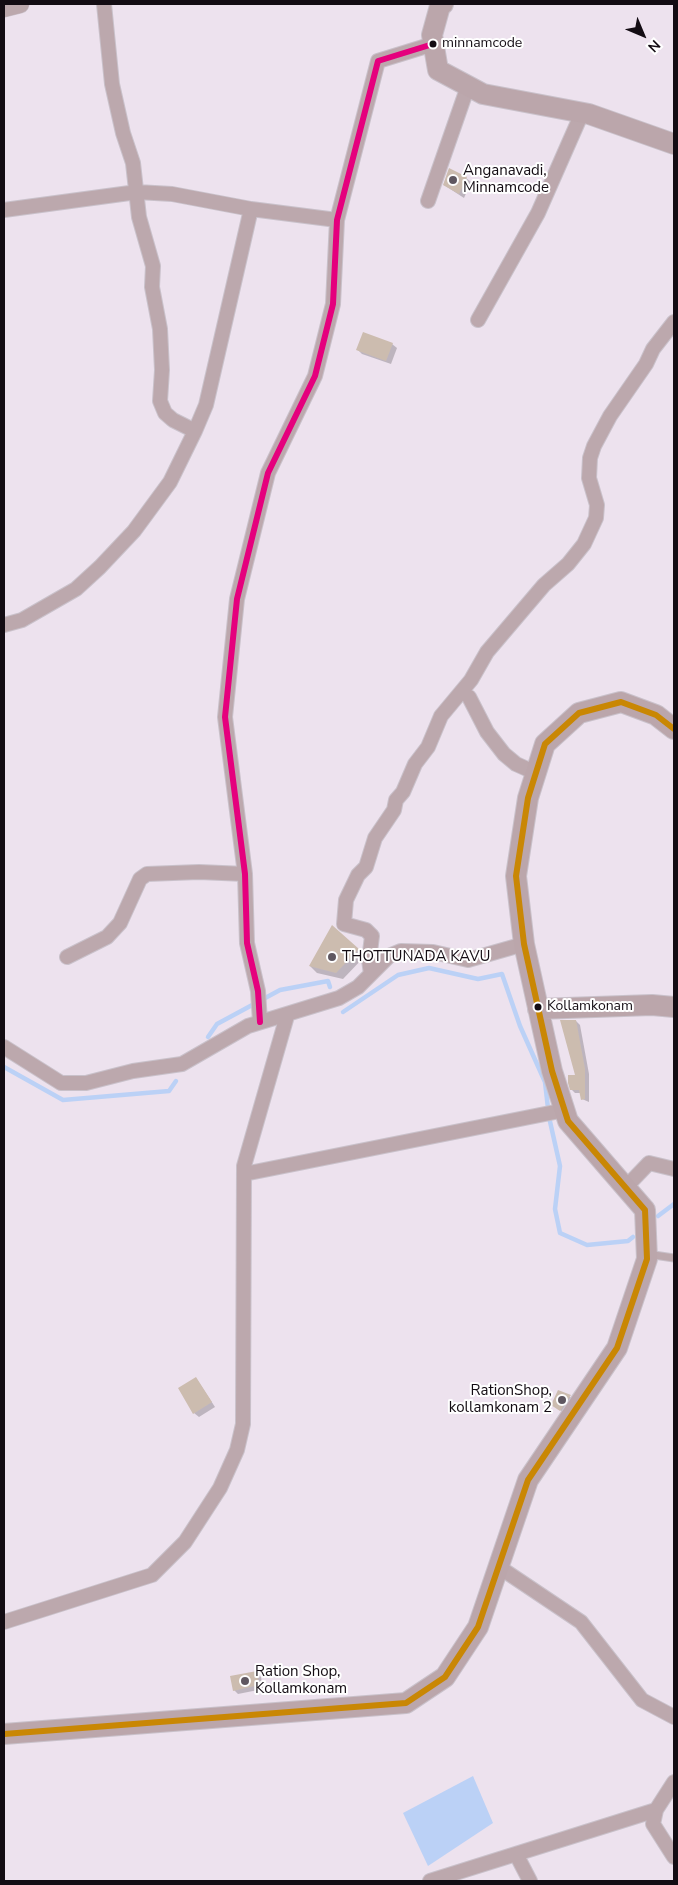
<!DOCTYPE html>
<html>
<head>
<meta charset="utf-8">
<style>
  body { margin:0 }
  #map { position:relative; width:678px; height:1885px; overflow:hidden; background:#ede2ee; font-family:"Nunito Sans",sans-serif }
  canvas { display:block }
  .frame { position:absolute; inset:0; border:5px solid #130c13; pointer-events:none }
  .north { position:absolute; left:618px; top:10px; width:50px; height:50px; -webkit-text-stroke:4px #fff; paint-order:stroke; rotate:135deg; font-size:14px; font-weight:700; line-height:20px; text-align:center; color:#130c13 }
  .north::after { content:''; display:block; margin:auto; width:18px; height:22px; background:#130c13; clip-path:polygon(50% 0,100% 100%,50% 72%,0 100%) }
</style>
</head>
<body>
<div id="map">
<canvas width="678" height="1885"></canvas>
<div class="frame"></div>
<div class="north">N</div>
</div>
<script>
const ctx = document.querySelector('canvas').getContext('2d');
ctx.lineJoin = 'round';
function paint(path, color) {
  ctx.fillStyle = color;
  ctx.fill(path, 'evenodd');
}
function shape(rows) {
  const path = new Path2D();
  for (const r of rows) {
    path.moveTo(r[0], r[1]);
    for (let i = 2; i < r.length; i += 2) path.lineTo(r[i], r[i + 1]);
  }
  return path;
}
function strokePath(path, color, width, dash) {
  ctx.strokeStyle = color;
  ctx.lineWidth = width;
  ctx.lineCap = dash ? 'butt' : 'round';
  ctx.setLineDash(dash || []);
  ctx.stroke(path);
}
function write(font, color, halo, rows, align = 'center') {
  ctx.font = font + ' "Nunito Sans",sans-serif';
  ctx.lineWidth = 4;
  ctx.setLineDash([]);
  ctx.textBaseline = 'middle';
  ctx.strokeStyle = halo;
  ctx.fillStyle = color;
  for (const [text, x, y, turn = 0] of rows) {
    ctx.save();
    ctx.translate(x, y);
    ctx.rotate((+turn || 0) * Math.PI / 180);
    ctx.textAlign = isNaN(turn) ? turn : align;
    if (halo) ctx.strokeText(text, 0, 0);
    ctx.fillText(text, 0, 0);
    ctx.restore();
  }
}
const water = shape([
  [473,1776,493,1823,428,1866,403,1813]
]);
const shadow = shape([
  [466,178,471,182,464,198,444,185],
  [392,344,397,348,391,364,362,354,357,349],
  [358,949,365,956,343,979,317,973,310,966],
  [576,1021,580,1025,589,1074,589,1102,582,1099,581,1093,575,1093,571,1089,576,1076],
  [196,1378,215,1407,199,1417,194,1413],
  [558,1392,572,1398,563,1412,555,1407],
  [256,1672,261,1677,263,1689,238,1694,234,1690]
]);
const stream = shape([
  [343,1012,398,975,429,968,478,979,502,974,520,1026,545,1082,549,1117,560,1166,555,1209,560,1233,587,1245,628,1241,633,1237],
  [208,1037,217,1024,280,990,328,981,330,987],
  [4,1067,63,1100,169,1091,176,1081],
  [658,1216,674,1204]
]);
const building = shape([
  [449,168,467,177,459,194,443,185],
  [363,332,393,343,386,361,356,350],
  [332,925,359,949,336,973,309,966],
  [560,1020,576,1020,585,1069,585,1099,581,1100,579,1090,570,1090,568,1083,568,1075,575,1075],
  [196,1377,212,1402,193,1414,178,1388],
  [558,1390,571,1395,560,1411,551,1405],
  [257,1671,259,1685,233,1691,230,1676]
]);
const service = shape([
  [647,1254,674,1258]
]);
const minor = shape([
  [428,201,468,86],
  [4,210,137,192,172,194,251,209,337,220],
  [478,320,538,213,582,113],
  [195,431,206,405,251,209],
  [4,625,22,620,76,589,100,567,134,531,170,482,195,431,173,420,165,413,160,401,162,370,160,329,152,287,153,266,139,217,133,163,123,133,112,84,104,4],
  [469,697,487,732,504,754,516,764,536,773],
  [67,957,107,937,120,923,140,879,147,874,199,872,245,874],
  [371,974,369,960,372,936,366,930,344,924,346,900,358,875,366,867,375,838,394,810,396,800,403,792,415,764,428,747,441,716,471,680,487,652,544,585,568,564,584,544,596,518,597,505,589,478,590,458,594,446,610,416,646,364,653,349,674,322],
  [260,1022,258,991,247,943,245,874,225,717,237,599,268,473,315,376,333,304,337,220,378,61,433,44],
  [4,1047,61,1083,86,1083,133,1071,182,1064,248,1026,339,998,358,987,389,956,401,951,433,952,468,960,524,944],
  [244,1174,565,1110],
  [626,1187,649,1163,674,1169],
  [499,1567,581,1622,642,1700,674,1717],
  [4,1622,152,1575,185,1542,220,1488,237,1450,243,1424,244,1166,287,1016],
  [674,1782,656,1810,653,1824,674,1857],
  [516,1854,530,1881],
  [430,1881,656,1810]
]);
const tertiary = shape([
  [4,8,20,4]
]);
const secondary = shape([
  [443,4,440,6,432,35,438,70,483,94,589,114,674,144],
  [538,1009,652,1005,674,1007],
  [4,1734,406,1703,445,1677,478,1627,528,1480,617,1348,647,1259,645,1210,568,1121,552,1071,524,944,516,876,528,798,545,744,579,713,621,702,656,715,674,729]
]);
const bus1 = shape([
  [260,1022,258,991,247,943,245,874,225,717,237,599,268,473,315,376,333,304,337,220,378,61,433,44]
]);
const bus2 = shape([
  [4,1734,406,1703,445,1677,478,1627,528,1480,617,1348,647,1259,645,1210,568,1121,552,1071,524,944,516,876,528,798,545,744,579,713,621,702,656,715,674,729]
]);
const markers = [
  [433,44,4.5,"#130c13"],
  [453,180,5,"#5f5760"],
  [332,957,5,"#5f5760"],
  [538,1007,4.5,"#130c13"],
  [562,1400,5,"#5f5760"],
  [245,1681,5,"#5f5760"]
];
const busNames = [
  ["minnamcode",442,44],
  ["Kollamkonam",547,1007]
];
const poiNames = [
  ["Anganavadi,",463,171],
  ["Minnamcode",463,188],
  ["THOTTUNADA KAVU",342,957],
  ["RationShop,",552,1391,"right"],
  ["kollamkonam 2",552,1408,"right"],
  ["Ration Shop,",255,1672],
  ["Kollamkonam",255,1689]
];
paint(water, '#bbd1f6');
paint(shadow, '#0003');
strokePath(stream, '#bbd1f6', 4.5);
paint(building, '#ccbcaf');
strokePath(service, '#c9c1ca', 9);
strokePath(minor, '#c9c1ca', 16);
strokePath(tertiary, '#c9c1ca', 19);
strokePath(secondary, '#c9c1ca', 22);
strokePath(service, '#bca8ad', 7);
strokePath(minor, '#bca8ad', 14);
strokePath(tertiary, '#bca8ad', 18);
strokePath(secondary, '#bba6ab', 20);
strokePath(bus1, '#e5007d', 6);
strokePath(bus2, '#c98704', 6);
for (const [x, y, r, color] of markers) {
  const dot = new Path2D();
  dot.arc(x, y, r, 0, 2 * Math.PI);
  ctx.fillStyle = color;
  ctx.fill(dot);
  strokePath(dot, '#fff', 2);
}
write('14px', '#130c13', '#fff', busNames, 'left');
write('15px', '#130c13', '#fff', poiNames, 'left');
</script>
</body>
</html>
